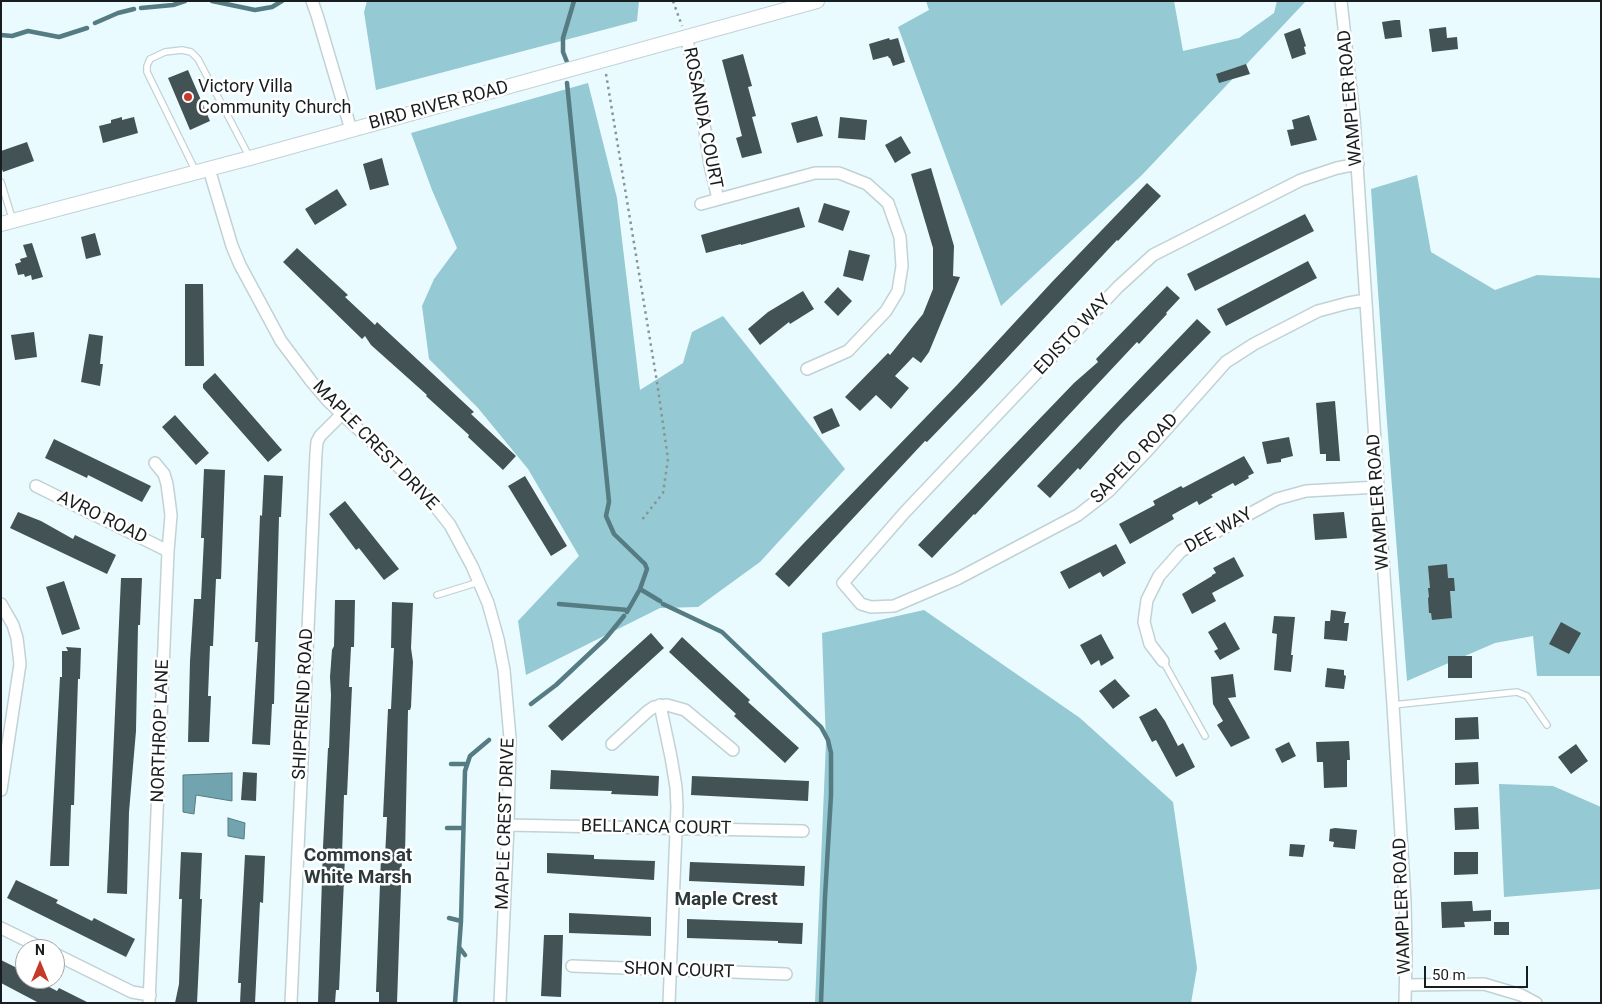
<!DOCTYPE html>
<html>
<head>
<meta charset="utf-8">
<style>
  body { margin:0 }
  #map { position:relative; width:1602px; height:1004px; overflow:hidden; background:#e9fbfe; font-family:Roboto,sans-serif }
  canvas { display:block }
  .frame { position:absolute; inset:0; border:2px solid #181e1f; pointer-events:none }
  .north { position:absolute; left:15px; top:939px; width:50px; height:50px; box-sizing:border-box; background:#fff; border:1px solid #a3a5a5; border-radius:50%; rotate:0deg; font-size:14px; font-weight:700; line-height:20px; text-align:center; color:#181e1f }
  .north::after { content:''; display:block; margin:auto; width:18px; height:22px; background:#c63a29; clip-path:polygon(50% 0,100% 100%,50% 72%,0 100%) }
  .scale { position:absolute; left:1424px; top:966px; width:104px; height:22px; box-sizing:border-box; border:2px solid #181e1f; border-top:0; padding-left:6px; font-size:15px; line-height:18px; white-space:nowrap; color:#181e1f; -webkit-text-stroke:4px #fff; paint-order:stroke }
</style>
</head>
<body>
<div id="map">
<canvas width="1602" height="1004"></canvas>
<div class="frame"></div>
<div class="north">N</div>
<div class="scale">50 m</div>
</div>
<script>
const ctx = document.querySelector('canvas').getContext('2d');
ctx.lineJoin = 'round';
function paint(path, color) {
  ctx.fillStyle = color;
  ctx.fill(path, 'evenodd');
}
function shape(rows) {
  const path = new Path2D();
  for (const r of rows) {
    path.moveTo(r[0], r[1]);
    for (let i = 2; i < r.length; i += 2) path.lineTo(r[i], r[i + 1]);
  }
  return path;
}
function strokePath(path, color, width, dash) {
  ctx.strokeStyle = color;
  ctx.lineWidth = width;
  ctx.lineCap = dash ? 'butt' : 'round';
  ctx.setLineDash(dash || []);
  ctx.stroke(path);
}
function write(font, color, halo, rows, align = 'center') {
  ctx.font = font + ' Roboto,sans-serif';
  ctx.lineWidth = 5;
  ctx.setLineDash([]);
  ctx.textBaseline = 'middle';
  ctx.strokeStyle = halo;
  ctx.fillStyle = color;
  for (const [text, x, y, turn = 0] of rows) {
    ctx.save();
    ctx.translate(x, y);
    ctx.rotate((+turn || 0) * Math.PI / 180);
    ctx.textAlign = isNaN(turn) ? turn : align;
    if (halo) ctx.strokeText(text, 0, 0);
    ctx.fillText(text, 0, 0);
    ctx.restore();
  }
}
const forest = shape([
  [367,1,639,1,637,21,376,90,364,12],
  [926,1,1174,1,1183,51,1239,38,1274,13,1277,1,1306,1,1142,175,1001,306,898,27,929,10],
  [588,83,617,198,640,390,683,363,692,332,723,316,845,469,760,562,698,607,660,608,526,675,518,621,579,556,528,469,478,408,429,359,422,306,434,279,457,248,432,190,411,133],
  [1417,175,1431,252,1495,290,1537,275,1601,278,1601,676,1537,676,1533,636,1495,643,1407,681,1387,422,1371,189],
  [924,610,1080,718,1173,802,1197,968,1191,1003,815,1003,826,742,822,633],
  [1499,784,1553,786,1601,807,1601,889,1504,897]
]);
const water = shape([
  [232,773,232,801,196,795,194,814,183,812,183,775,232,773],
  [228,818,245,823,244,839,228,836,228,818]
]);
const stream = shape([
  [212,1,255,10,272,7,282,1],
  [141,8,173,5,185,1],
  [95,23,118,13,134,9],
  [1,35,12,36,28,31,59,37,87,28],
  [567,62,563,52,563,38,574,1],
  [567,83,609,502,606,516,614,534,645,564,647,569,640,589,627,612],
  [640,589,660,601],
  [559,604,628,610],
  [663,604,722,632,821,727,828,740,831,753,831,795,825,897,821,1003],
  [531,704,556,685,606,638,624,616],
  [451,764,467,764],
  [447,828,463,828],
  [449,918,461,921],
  [459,947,465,955],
  [455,1003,461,921,465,771,470,756,489,740]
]);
const building = shape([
  [1395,20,1400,20,1402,37,1385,39,1382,22],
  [1446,27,1447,38,1457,37,1458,49,1432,52,1429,29],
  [1300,28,1306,46,1304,47,1306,54,1292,59,1284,34],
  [889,38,890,40,898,38,905,62,893,66,890,58,889,58,888,56,873,60,869,44],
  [743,54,752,86,748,87,756,116,752,117,762,153,742,158,736,138,742,136,722,60],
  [1246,64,1250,74,1219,83,1216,74],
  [188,70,210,121,190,130,168,78],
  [1309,115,1317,140,1291,146,1287,130,1294,129,1292,120],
  [817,116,823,136,797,143,791,123],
  [122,117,122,120,134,117,138,133,103,143,99,126,111,123,111,120],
  [840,117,867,120,865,140,838,138],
  [901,136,911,153,895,163,885,145],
  [27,142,34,161,3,172,1,166,1,151],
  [382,158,389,185,370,190,363,164],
  [931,168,954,246,953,276,960,277,929,352,921,363,913,357,895,376,909,388,891,409,876,395,860,411,845,397,888,353,890,355,923,314,933,289,933,248,911,174],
  [1147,183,1161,196,1118,241,1117,240,981,386,927,442,925,441,789,587,775,574,803,544,957,385,1051,283],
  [337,189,347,205,315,225,305,209],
  [824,203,850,211,843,231,818,222],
  [799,207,805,227,741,245,741,244,706,253,701,235],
  [1305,214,1314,231,1195,291,1187,274],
  [95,233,101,255,86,259,81,237],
  [32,243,43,277,32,280,31,275,25,277,24,274,18,275,15,264,21,262,20,259,27,257,23,245],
  [297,248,348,295,345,297,375,325,377,322,474,412,471,414,516,456,503,470,468,437,469,435,426,396,427,395,371,345,365,336,362,339,283,262],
  [849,250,870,255,863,281,843,276],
  [1308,261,1317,278,1226,326,1217,309],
  [185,284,203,284,204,366,185,366],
  [1167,286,1180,298,1166,313,1167,314,1139,344,1137,342,975,515,974,514,932,558,918,545,1074,383,1098,362,1096,359],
  [838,287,852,301,838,316,824,302],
  [803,291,814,309,790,324,789,322,760,345,748,329,768,312],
  [1197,319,1211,332,1121,424,1080,470,1078,468,1050,498,1037,486],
  [34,332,37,357,15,360,11,335],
  [89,334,103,336,100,364,103,364,100,386,81,382],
  [215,373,282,450,268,462,203,388,203,384],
  [1335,401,1340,461,1326,461,1326,454,1320,454,1316,403],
  [832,408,840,426,822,434,813,417],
  [175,415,209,453,196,465,162,427],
  [1289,437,1293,456,1281,459,1281,462,1267,464,1262,442],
  [54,439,151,486,142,502,88,475,87,478,45,458],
  [1244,456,1254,473,1248,476,1249,478,1235,486,1233,483,1211,495,1213,497,1199,505,1197,501,1172,515,1174,519,1130,544,1119,524,1155,505,1153,501,1181,486,1183,488],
  [204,469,225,470,221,579,216,579,213,646,210,646,208,696,211,696,209,742,188,742,190,661,194,599,201,599,204,538,201,538],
  [264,475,283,476,281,517,279,517,274,704,272,704,270,745,252,744,258,642,255,642,260,515,262,516],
  [525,476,567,546,551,556,508,486],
  [345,501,399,569,384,580,359,548,356,550,329,514],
  [18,512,41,521,73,539,75,535,116,555,107,574,10,528],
  [1344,512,1347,538,1315,540,1313,514],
  [1116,544,1126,563,1103,577,1100,572,1069,589,1060,572],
  [1234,557,1244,576,1212,593,1216,601,1192,614,1182,594,1212,576,1212,575,1216,573,1213,568],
  [1447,564,1448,578,1454,578,1455,591,1450,591,1452,618,1432,620,1431,613,1429,613,1428,598,1429,597,1428,588,1430,588,1428,566],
  [121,578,142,578,140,625,138,625,136,731,129,812,127,894,107,893],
  [64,581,80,629,62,635,46,587],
  [335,600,355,600,354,647,351,647,349,687,352,687,347,795,344,795,342,855,345,856,343,902,339,990,336,990,335,1003,318,1003,323,847,328,748,329,748,331,695,330,677,332,650,334,646],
  [392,602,413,603,411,648,413,662,411,707,410,710,408,710,405,855,402,858,397,1003,379,1003,379,992,376,992,381,857,385,857,387,817,383,817,388,709,391,709,394,648,391,648],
  [1331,610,1346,612,1344,623,1349,623,1347,641,1324,639,1325,621,1330,621],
  [1274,616,1295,617,1291,655,1293,655,1291,672,1274,670,1277,634,1272,633],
  [1225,622,1240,649,1220,660,1214,651,1218,649,1208,632],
  [1561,622,1581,633,1569,654,1549,644],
  [651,633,664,648,562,741,548,726],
  [1101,634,1114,658,1101,666,1099,660,1091,665,1080,645],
  [682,637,750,700,748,702,799,748,785,763,734,716,736,714,669,652],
  [66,647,81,648,80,679,78,679,74,805,71,805,69,866,50,866,60,677,62,677,62,651,68,651],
  [1448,656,1472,656,1472,678,1448,678],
  [1327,668,1344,670,1344,675,1346,676,1344,689,1325,687],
  [1233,674,1236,697,1228,698,1250,738,1231,747,1217,725,1223,721,1213,704,1211,677],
  [1115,679,1130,696,1113,709,1099,691],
  [1156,708,1165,721,1178,746,1183,743,1195,767,1176,777,1156,740,1152,742,1139,717],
  [1478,717,1479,739,1455,740,1455,718],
  [1349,741,1350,760,1347,760,1347,787,1324,788,1323,762,1317,762,1316,742],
  [1289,742,1296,756,1282,763,1275,749],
  [1576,744,1588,761,1571,774,1558,757],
  [1478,762,1479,784,1455,785,1455,763],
  [551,770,659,776,658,796,611,794,612,791,550,789],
  [243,772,257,773,256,801,241,800],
  [692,776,809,781,808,801,691,795],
  [1478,807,1479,829,1455,830,1454,808],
  [1335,828,1357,830,1355,849,1333,847,1334,842,1329,841,1330,829],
  [1290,844,1305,845,1303,857,1289,856],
  [181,852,202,853,200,899,202,899,197,1003,175,1003,179,984,182,899,179,899],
  [1454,852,1478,852,1478,874,1454,875],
  [547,853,594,855,594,859,655,861,654,880,547,873],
  [245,855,265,856,263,903,260,902,255,1003,240,1003,241,983,238,983],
  [690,862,805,866,804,886,689,881],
  [16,880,58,900,56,903,92,921,94,918,135,939,126,957,7,898],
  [1472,901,1473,911,1491,910,1491,921,1464,922,1465,927,1442,928,1441,902],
  [569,913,651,917,651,936,569,933],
  [687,919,803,923,802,944,778,943,778,941,687,938],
  [1494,922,1509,922,1509,935,1494,935],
  [544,935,563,935,561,997,541,996],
  [1,960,25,972,25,979,34,979,57,991,59,988,89,1003,39,1003,1,983]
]);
const path = shape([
  [673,1,682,26],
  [606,74,657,382,668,459,663,493,641,521]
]);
const service = shape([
  [196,172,147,72,147,66,150,59,165,52,182,50,191,52,198,59,250,158],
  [1,182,13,221],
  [437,595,479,582],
  [1163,661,1205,736],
  [1393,705,1517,692,1527,696,1547,725]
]);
const minor = shape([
  [312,1,317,15,351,130],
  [1341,1,1354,118,1378,487,1393,705,1405,901,1406,957,1405,1003],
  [686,38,697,77,710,165,718,199],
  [1358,164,1337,168,1301,180,1153,255,1118,287,905,512,843,583,861,604,871,607,894,606,957,579,1078,515,1109,491,1146,452,1226,362,1254,344,1318,311,1348,303,1366,300],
  [209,169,232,246,240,265,281,341,311,381,328,401,401,469,431,501,450,525,472,566,488,603,498,639,504,670,510,738,508,825,500,1003],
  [701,204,815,173,839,173,867,184,888,203,900,237,902,266,898,291,886,311,848,351,807,369],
  [36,486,168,551],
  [1,604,13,625,17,638,20,664,1,790],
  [1163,661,1150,644,1144,622,1147,600,1159,576,1181,551,1277,499,1306,491,1378,487],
  [660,705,671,757,676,787,677,807,669,1003],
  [612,744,648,711,654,707,667,705,685,710,733,750],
  [508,825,803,831],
  [1,928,44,949],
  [55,954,132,992,150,995],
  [572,966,786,974],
  [1406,985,1484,984,1521,995,1536,1003],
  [149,1003,168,551,171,515,167,484,164,474,155,463],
  [291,1003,316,453,317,442,320,436,342,414]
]);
const tertiary = shape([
  [1,224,250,158,817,1]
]);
const markers = [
  [188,97,5,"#c63a29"]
];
const poiNames = [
  ["Victory Villa",198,87],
  ["Community Church",198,108]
];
const streetNames = [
  ["WAMPLER ROAD",1351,98,-95],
  ["BIRD RIVER ROAD",439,106,-15],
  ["ROSANDA COURT",702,118,79],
  ["EDISTO WAY",1073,335,-47],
  ["MAPLE CREST DRIVE",375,446,46],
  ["SAPELO ROAD",1135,459,-46],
  ["WAMPLER ROAD",1379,502,-94],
  ["AVRO ROAD",102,518,26],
  ["DEE WAY",1219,531,-29],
  ["SHIPFRIEND ROAD",304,704,-87],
  ["NORTHROP LANE",161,731,-88],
  ["MAPLE CREST DRIVE",506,824,-88],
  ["BELLANCA COURT",656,828,1],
  ["WAMPLER ROAD",1403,906,-92],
  ["SHON COURT",679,971,2]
];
const neighbourhoodNames = [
  ["Commons at",358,856],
  ["White Marsh",358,878],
  ["Maple Crest",726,900]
];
paint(forest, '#95c9d3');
paint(water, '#71a4ae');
strokePath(water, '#567c83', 1);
strokePath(stream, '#567c83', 4.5);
paint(building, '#435254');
strokePath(service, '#c1d2d5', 8);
strokePath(minor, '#c1d2d5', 14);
strokePath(tertiary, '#c1d2d5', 16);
strokePath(path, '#889496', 2.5, [2.5, 4]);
strokePath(service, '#fff', 5.5);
strokePath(minor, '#fff', 11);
strokePath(tertiary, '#fff', 14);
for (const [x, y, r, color] of markers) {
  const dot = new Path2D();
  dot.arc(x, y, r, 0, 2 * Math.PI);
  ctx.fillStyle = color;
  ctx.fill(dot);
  strokePath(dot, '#fff', 2);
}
write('18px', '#181e1f', '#fff', poiNames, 'left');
write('18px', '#181e1f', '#fff', streetNames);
write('bold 19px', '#2c3a3c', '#fff', neighbourhoodNames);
</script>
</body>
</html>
